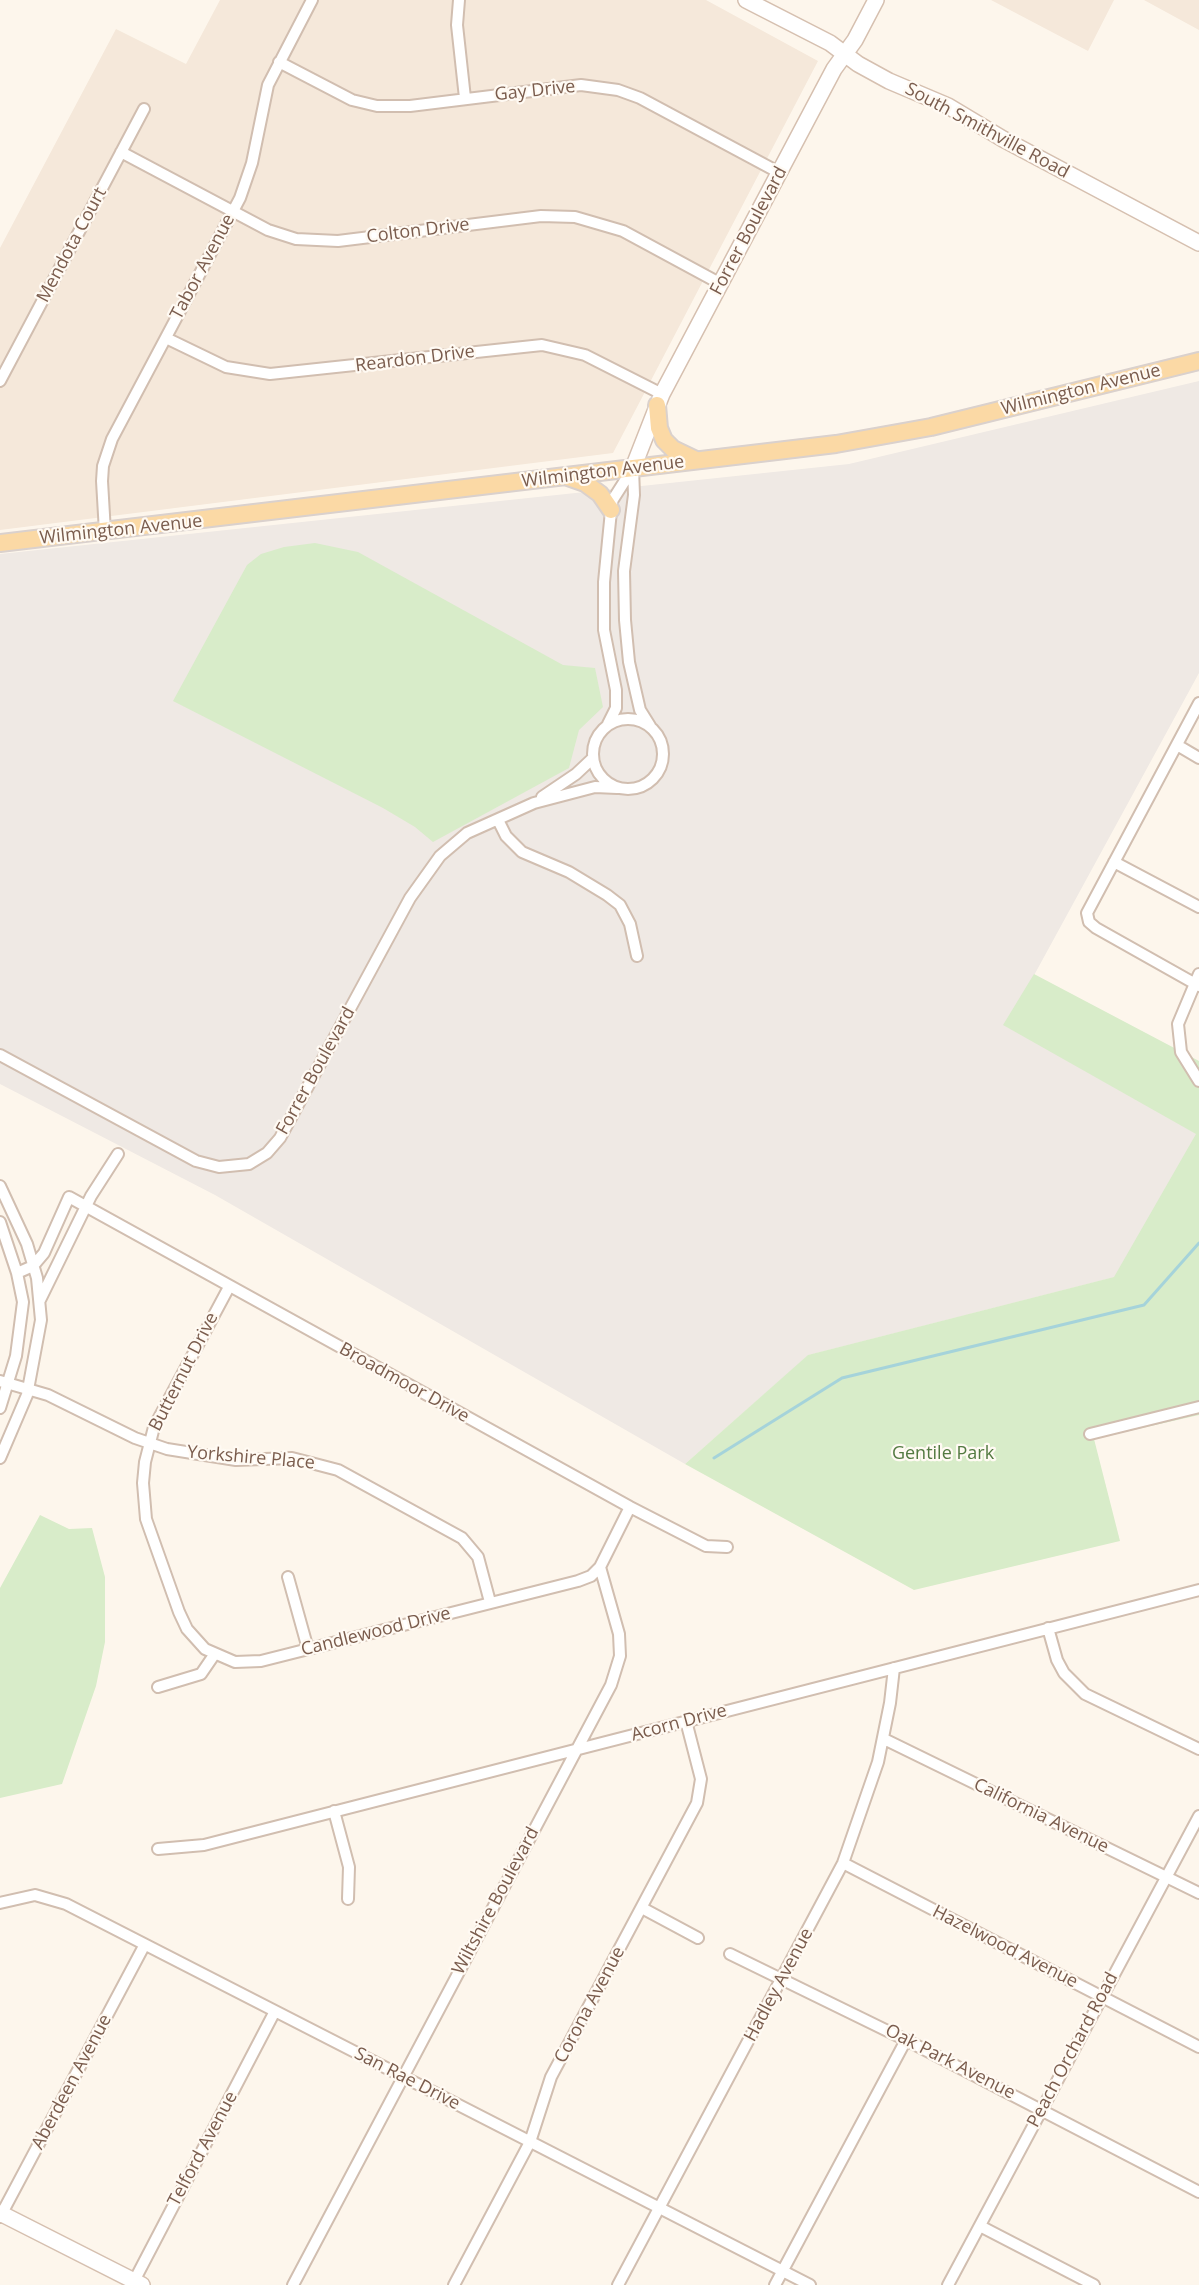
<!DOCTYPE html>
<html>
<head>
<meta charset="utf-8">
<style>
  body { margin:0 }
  canvas { display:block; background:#fdf6ec }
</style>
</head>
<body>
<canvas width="1199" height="2285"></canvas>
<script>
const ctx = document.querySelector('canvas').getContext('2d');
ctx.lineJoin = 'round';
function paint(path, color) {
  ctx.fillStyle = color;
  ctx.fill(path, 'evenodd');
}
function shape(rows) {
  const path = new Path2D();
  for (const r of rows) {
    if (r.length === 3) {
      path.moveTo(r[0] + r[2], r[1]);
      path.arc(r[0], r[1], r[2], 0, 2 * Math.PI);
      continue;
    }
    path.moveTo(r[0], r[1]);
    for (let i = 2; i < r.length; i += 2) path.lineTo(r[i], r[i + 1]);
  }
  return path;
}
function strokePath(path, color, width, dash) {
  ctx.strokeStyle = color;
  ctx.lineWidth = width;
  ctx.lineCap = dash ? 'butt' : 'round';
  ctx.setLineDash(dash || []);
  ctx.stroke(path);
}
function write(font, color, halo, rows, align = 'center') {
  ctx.font = font + ' "Open Sans",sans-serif';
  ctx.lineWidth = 4.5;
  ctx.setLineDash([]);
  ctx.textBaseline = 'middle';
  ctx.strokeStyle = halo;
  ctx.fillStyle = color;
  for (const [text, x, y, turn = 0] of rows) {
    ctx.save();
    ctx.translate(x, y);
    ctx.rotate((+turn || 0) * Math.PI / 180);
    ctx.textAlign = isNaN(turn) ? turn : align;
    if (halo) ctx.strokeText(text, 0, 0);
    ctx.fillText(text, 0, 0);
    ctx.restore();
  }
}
const residential = shape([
  [220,0,706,0,818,61,613,453,0,530,0,248,116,29,186,64],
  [991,0,1114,0,1088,51],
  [1144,0,1199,0,1199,30]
]);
const industrial = shape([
  [1199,381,1199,673,1020,1001,1199,1135,1119,1276,809,1355,685,1464,215,1195,0,1084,0,554,849,464]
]);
const green = shape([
  [315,543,358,552,563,665,595,668,603,707,579,730,569,768,433,842,415,827,383,808,173,701,247,565,261,554,284,547],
  [1034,974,1199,1061,1199,1415,1094,1439,1120,1541,914,1590,685,1464,808,1355,1114,1277,1196,1134,1003,1025],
  [40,1515,69,1529,92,1528,105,1577,105,1642,96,1686,62,1784,0,1798,0,1588]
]);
const stream = shape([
  [714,1458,842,1378,1144,1305,1199,1243]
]);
const street = shape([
  [459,0,457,25,465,98],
  [279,62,352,100,377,106,410,106,581,85,618,90,640,98,780,173],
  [121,152,268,230,296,239,338,241,541,216,575,217,623,231,721,284],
  [166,338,226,367,270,374,542,345,585,355,662,394],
  [0,381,144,109],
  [633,468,634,495,624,571,625,620,629,662,640,710,650,726],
  [105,532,102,481,103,466,112,439,240,198,252,163,268,85,312,0],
  [1199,703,1087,913,1089,922,1096,928,1199,986],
  [628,754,35],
  [608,724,616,708,616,690,604,630,604,582,608,541,612,501,633,468],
  [1177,745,1199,758],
  [542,797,576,774,593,758],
  [498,820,506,836,522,852,569,872,607,895,620,905,630,924,637,956],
  [1114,862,1199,907],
  [1199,974,1178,1024,1181,1052,1199,1081],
  [0,1055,196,1161,219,1167,249,1164,267,1153,280,1138,410,898,440,856,467,833,534,803,595,787,617,788],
  [0,1186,27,1244,37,1278,41,1320,27,1395,0,1458],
  [0,1222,17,1273,23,1302,16,1356,0,1408],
  [17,1273,33,1266,44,1253,69,1197,630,1507,706,1546,727,1547],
  [229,1287,154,1427,145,1462,143,1483,146,1519,179,1612,187,1629,205,1649,235,1662,261,1661,578,1581,591,1576,600,1567],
  [40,1300,91,1196,118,1154],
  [0,1381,48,1395,135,1438,167,1449,236,1460,292,1458,338,1470,462,1538,478,1557,490,1602],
  [1090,1434,1199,1407],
  [288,1577,308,1649],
  [1048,1628,1057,1660,1064,1673,1085,1694,1199,1749],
  [158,1687,201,1674,214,1655],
  [884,1739,1199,1893],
  [334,1811,349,1867,348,1899],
  [158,1849,204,1845,1199,1590],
  [843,1863,1199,2047],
  [0,1903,35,1895,66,1904,810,2285],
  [642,1908,698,1938],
  [730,1954,906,2040,1199,2192],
  [0,2217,144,1946],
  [980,2226,1094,2285],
  [132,2285,274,2013],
  [293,2285,611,1685,620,1656,619,1634,600,1567,630,1507],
  [454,2285,530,2142,551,2077,697,1803,701,1779,686,1721],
  [618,2285,843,1863,878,1762,890,1703,894,1668],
  [775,2285,906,2040],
  [948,2285,1199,1816]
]);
const secondary = shape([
  [746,0,830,43,858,64,889,81,948,106,1003,139,1199,243],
  [633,468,662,394,834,69,855,40,876,0],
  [0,2213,142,2285]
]);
const primary = shape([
  [657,405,659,428,664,440,673,449,696,460],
  [568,477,585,483,600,494,611,510],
  [0,543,836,444,931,427,1199,361]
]);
const streetNames = [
  ["Gay Drive",535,91,-6],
  ["South Smithville Road",987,131,28],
  ["Colton Drive",418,231,-7],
  ["Forrer Boulevard",749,231,-62],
  ["Mendota Court",72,245,-62],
  ["Tabor Avenue",203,267,-62],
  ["Reardon Drive",415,359,-7],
  ["Wilmington Avenue",1081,390,-14],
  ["Wilmington Avenue",603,472,-7],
  ["Wilmington Avenue",121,530,-6],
  ["Forrer Boulevard",316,1071,-61],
  ["Butternut Drive",184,1372,-63],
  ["Broadmoor Drive",404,1383,29],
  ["Yorkshire Place",251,1458,5],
  ["Candlewood Drive",376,1632,-14],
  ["Acorn Drive",679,1723,-15],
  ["California Avenue",1041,1816,26],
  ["Wiltshire Boulevard",496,1901,-62],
  ["Hazelwood Avenue",1005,1947,27],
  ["Hadley Avenue",779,1985,-62],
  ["Corona Avenue",590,2005,-62],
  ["Peach Orchard Road",1073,2050,-62],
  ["Oak Park Avenue",950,2062,27],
  ["San Rae Drive",407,2079,27],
  ["Aberdeen Avenue",72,2082,-62],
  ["Telford Avenue",203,2149,-62]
];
const parkNames = [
  ["Gentile Park",943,1454]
];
paint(residential, '#f5e8da');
paint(industrial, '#efe9e4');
paint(green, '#d8ecc9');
strokePath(stream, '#a5d3da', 3);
strokePath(street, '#d1beb0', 14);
strokePath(secondary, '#d6c0b0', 18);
strokePath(primary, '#dad1cd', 20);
strokePath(street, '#fff', 10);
strokePath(secondary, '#fff', 15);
strokePath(primary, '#fbd9a5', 16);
write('18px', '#7a5c4d', '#fffaf3', streetNames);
write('18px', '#537a41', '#fffaf3', parkNames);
</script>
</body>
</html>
